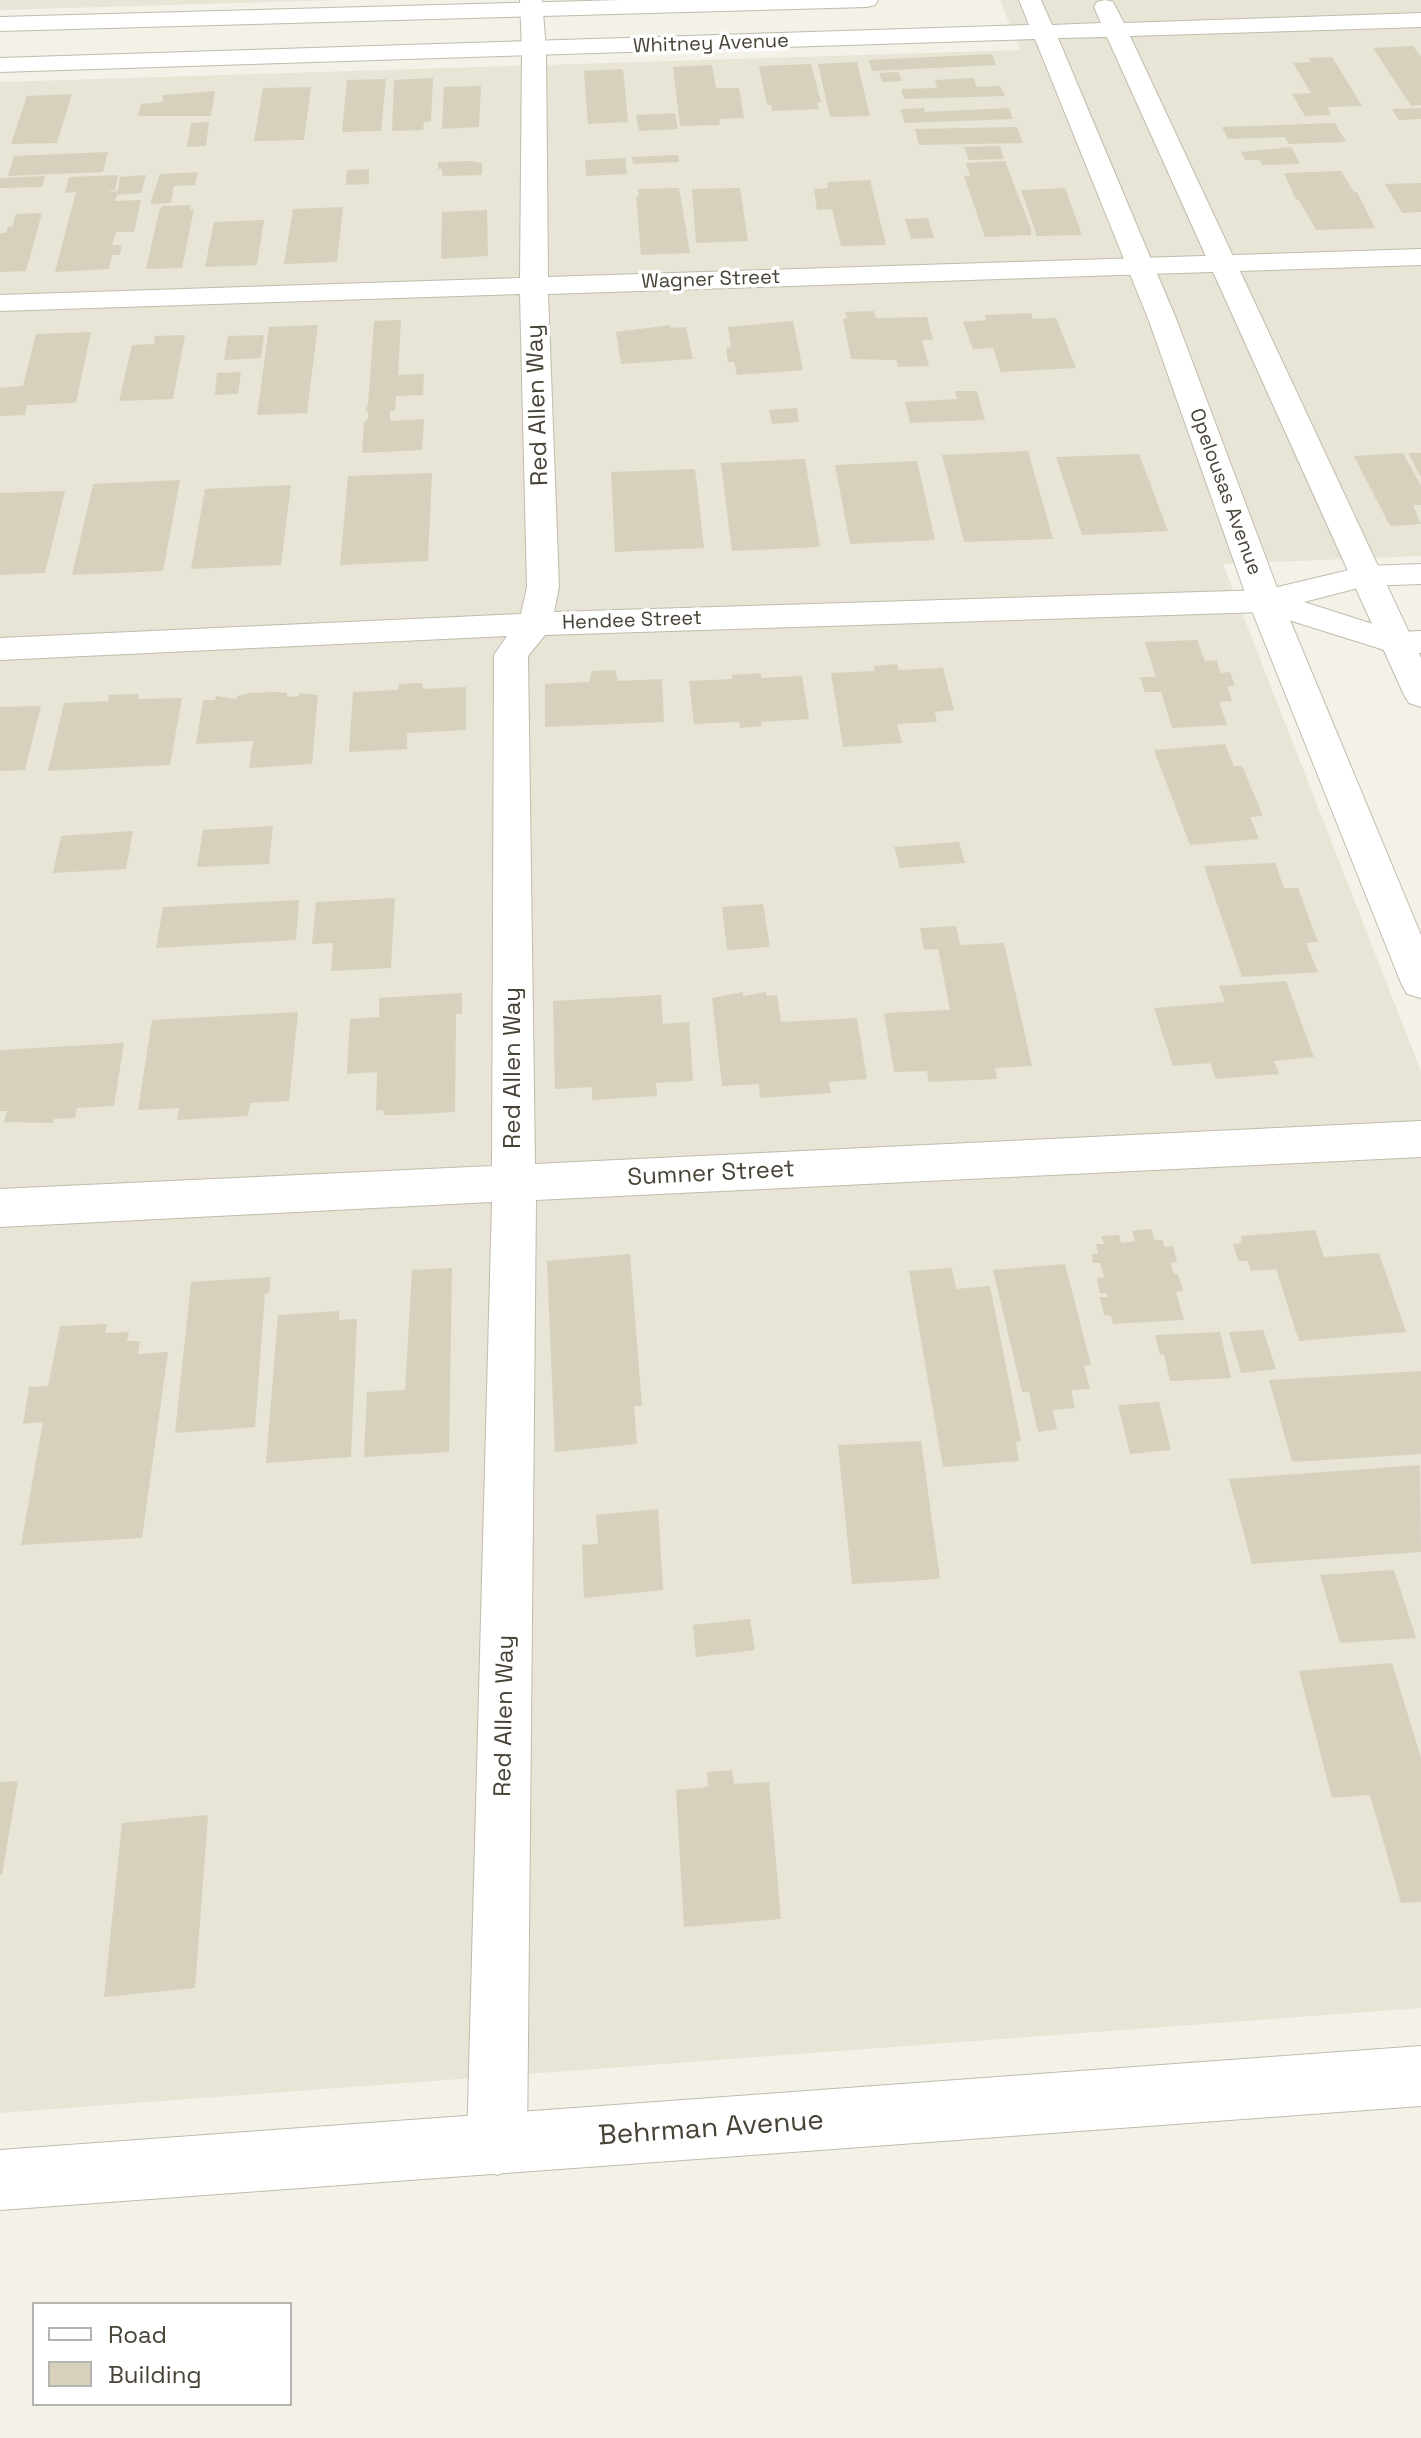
<!DOCTYPE html>
<html>
<head>
<meta charset="utf-8">
<style>
  body { margin:0 }
  #map { position:relative; width:1421px; height:2438px; overflow:hidden; background:#f4f2e8; font-family:"Space Grotesk",sans-serif }
  canvas { display:block }
  .legend { position:absolute; left:32px; top:2302px; width:260px; height:104px; box-sizing:border-box; background:#fff; border:2px solid #b6b4af; margin:0; padding:10px 14px; list-style:none; font-size:24px; color:#484336 }
  .legend li { display:flex; align-items:center; gap:16px; height:40px }
  .legend b { width:40px; border:2px solid #b6b4af }
</style>
</head>
<body>
<div id="map">
<canvas width="1421" height="2438"></canvas>
<ul class="legend">
<li><b style="height:10px;background:#fff"></b>Road</li>
<li><b style="height:22px;background:#d6d0bd"></b>Building</li>
</ul>
</div>
<script>
const ctx = document.querySelector('canvas').getContext('2d');
ctx.lineJoin = 'round';
function paint(path, color) {
  ctx.fillStyle = color;
  ctx.fill(path, 'evenodd');
}
function shape(rows) {
  const path = new Path2D();
  for (const r of rows) {
    path.moveTo(r[0], r[1]);
    for (let i = 2; i < r.length; i += 2) path.lineTo(r[i], r[i + 1]);
  }
  return path;
}
function strokePath(path, color, width, dash) {
  ctx.strokeStyle = color;
  ctx.lineWidth = width;
  ctx.lineCap = dash ? 'butt' : 'round';
  ctx.setLineDash(dash || []);
  ctx.stroke(path);
}
function write(font, color, halo, rows, align = 'center') {
  ctx.font = font + ' "Space Grotesk",sans-serif';
  ctx.lineWidth = 7;
  ctx.setLineDash([]);
  ctx.textBaseline = 'middle';
  ctx.strokeStyle = halo;
  ctx.fillStyle = color;
  for (const [text, x, y, turn = 0] of rows) {
    ctx.save();
    ctx.translate(x, y);
    ctx.rotate((+turn || 0) * Math.PI / 180);
    ctx.textAlign = isNaN(turn) ? turn : align;
    if (halo) ctx.strokeText(text, 0, 0);
    ctx.fillText(text, 0, 0);
    ctx.restore();
  }
}
const residential = shape([
  [0,0,341,0,0,10],
  [1000,0,1421,0,1421,556,1223,564,1421,1071,1421,2008,0,2113,0,82,1020,50]
]);
const building = shape([
  [1413,46,1421,57,1421,105,1411,106,1373,48],
  [992,54,996,65,872,71,869,60],
  [1332,57,1362,106,1327,107,1331,115,1305,116,1292,94,1311,93,1293,63,1311,62,1309,58],
  [857,62,870,116,830,117,818,64],
  [811,64,821,102,817,103,819,109,772,111,771,105,767,105,759,66],
  [712,65,716,88,739,88,744,118,719,119,720,125,680,126,673,67],
  [623,69,628,122,588,124,584,71],
  [898,72,902,81,882,82,879,73],
  [433,78,431,122,424,122,423,130,392,131,394,80],
  [973,78,977,87,1000,86,1005,96,904,99,901,89,937,88,935,80],
  [386,79,381,131,342,132,347,80],
  [481,86,479,127,442,129,444,87],
  [311,87,304,140,254,141,263,88],
  [215,91,211,116,138,116,141,104,162,102,163,95],
  [72,94,57,143,11,144,27,96],
  [924,108,925,112,1009,108,1013,119,905,123,900,109],
  [1421,108,1421,119,1399,120,1392,109],
  [675,113,678,129,639,131,636,115],
  [209,122,206,146,187,147,191,123],
  [1335,123,1346,142,1289,144,1285,137,1228,139,1222,127],
  [1017,127,1023,143,919,145,915,129],
  [1000,146,1004,159,969,160,964,147],
  [1291,147,1300,164,1262,165,1260,160,1245,160,1241,152],
  [108,152,103,172,8,176,14,156],
  [678,155,679,162,633,164,632,157],
  [625,158,627,174,586,176,585,160],
  [471,161,482,163,482,175,442,176,442,169,438,169,438,162],
  [1005,161,1031,229,1031,235,985,237,964,176,970,176,966,163],
  [369,169,369,184,346,185,347,170],
  [1341,171,1354,192,1357,192,1375,228,1316,230,1299,200,1296,200,1284,173],
  [198,172,195,185,174,186,171,203,150,204,160,174],
  [118,175,115,190,106,192,118,191,120,177,146,175,141,193,117,195,115,201,141,200,134,232,116,232,112,245,122,245,120,255,112,255,109,269,55,272,76,192,65,193,69,177],
  [45,176,42,187,0,188,0,178],
  [870,180,886,245,841,246,832,209,817,210,814,189,828,188,827,182],
  [1421,183,1421,212,1402,213,1385,184],
  [679,188,690,253,641,255,636,196,639,197,638,189],
  [740,188,748,241,696,243,692,189],
  [1065,188,1082,235,1037,236,1021,190],
  [191,205,190,210,194,209,182,268,146,269,159,211,163,206],
  [343,207,337,262,284,264,293,209],
  [487,210,488,256,441,259,442,212],
  [42,213,26,271,0,272,0,233,6,233,8,226,12,227,16,214],
  [928,218,934,238,911,239,905,219],
  [264,220,257,265,205,267,214,222],
  [874,311,876,318,927,317,933,340,922,340,929,366,898,367,896,360,851,359,843,319,847,318,845,312],
  [1031,313,1033,319,1056,318,1076,368,1001,372,993,348,973,349,963,322,986,320,985,315],
  [401,320,398,375,424,374,423,395,396,396,395,411,390,411,390,417,391,421,424,419,422,450,362,453,364,422,368,419,368,411,365,411,368,405,374,321],
  [793,321,803,370,737,375,734,362,728,362,726,348,731,347,728,327],
  [318,325,307,413,257,415,269,327],
  [670,325,671,328,686,327,693,359,621,364,616,332],
  [91,332,76,403,27,405,25,415,0,416,0,388,23,386,36,334],
  [185,335,173,399,119,401,132,345,154,344,155,336],
  [264,335,261,358,224,360,228,336],
  [241,372,238,394,215,395,217,373],
  [955,391,977,391,985,420,910,423,905,402,957,399],
  [797,408,799,422,772,424,769,410],
  [1028,451,1053,539,964,542,942,455],
  [1403,453,1421,486,1421,505,1413,505,1421,524,1390,526,1354,456],
  [1408,453,1421,453,1421,477],
  [1139,454,1168,531,1082,535,1056,457],
  [805,459,820,547,732,551,721,463],
  [917,461,935,540,850,544,835,465],
  [695,469,704,548,615,552,611,472],
  [432,473,428,561,340,565,348,476],
  [180,480,163,571,72,575,93,484],
  [291,485,281,565,191,569,205,489],
  [65,491,45,573,0,575,0,493],
  [1197,640,1205,661,1217,660,1220,673,1230,672,1235,686,1227,686,1232,701,1219,702,1227,725,1172,728,1161,692,1145,692,1140,677,1156,677,1145,642],
  [897,664,899,670,943,668,954,710,935,712,937,722,897,724,902,743,843,747,831,673,875,671,874,666],
  [615,670,618,681,662,679,664,722,545,727,545,684,589,682,592,671],
  [761,673,761,678,802,676,809,719,761,722,762,726,740,728,739,722,694,724,689,681,732,679,732,675],
  [422,683,423,689,466,687,466,730,407,733,407,749,349,752,353,692,398,690,399,684],
  [276,692,287,693,287,697,299,696,299,693,318,695,312,764,249,768,253,741,196,744,203,700,215,700,216,696,237,699,237,696,249,693],
  [139,694,138,699,182,698,170,765,48,771,64,703,108,701,109,695],
  [41,706,25,770,0,771,0,707],
  [1225,744,1234,766,1242,766,1263,816,1250,817,1259,839,1190,845,1154,750],
  [273,826,269,864,197,867,203,830],
  [133,831,126,869,53,873,61,836],
  [959,842,965,863,900,868,894,847],
  [1275,863,1284,888,1298,888,1318,942,1306,943,1318,972,1242,977,1204,866],
  [395,898,391,968,331,971,333,943,312,944,316,902],
  [299,900,296,940,156,948,163,907],
  [763,904,770,947,727,950,722,907],
  [956,926,960,945,1004,943,1032,1066,995,1068,997,1079,929,1082,927,1071,894,1072,884,1013,950,1010,938,949,924,950,920,928],
  [1286,981,1314,1057,1274,1061,1279,1074,1216,1079,1210,1063,1173,1066,1154,1008,1225,1002,1219,986],
  [743,992,743,996,766,992,767,996,777,995,781,1022,857,1018,867,1079,829,1082,831,1093,760,1098,759,1084,722,1086,712,998],
  [462,993,462,1014,456,1014,455,1112,402,1115,384,1115,383,1110,376,1111,377,1072,347,1074,350,1019,379,1017,379,998],
  [661,995,663,1024,689,1022,693,1081,656,1083,657,1096,592,1100,592,1087,555,1089,553,1001],
  [298,1012,289,1101,250,1103,248,1116,177,1120,179,1108,138,1110,152,1020],
  [124,1043,114,1106,77,1108,75,1118,54,1119,53,1123,4,1122,7,1111,0,1111,0,1050],
  [1151,1229,1155,1240,1162,1240,1165,1247,1173,1246,1177,1262,1170,1263,1174,1274,1178,1274,1183,1291,1176,1292,1184,1320,1113,1324,1111,1316,1104,1315,1100,1297,1107,1297,1106,1293,1100,1293,1097,1278,1104,1277,1100,1263,1093,1263,1092,1254,1098,1254,1096,1244,1104,1244,1101,1236,1119,1235,1121,1243,1135,1241,1132,1231],
  [1315,1230,1324,1257,1379,1253,1406,1332,1299,1341,1276,1269,1251,1271,1248,1261,1238,1261,1233,1244,1242,1243,1241,1236],
  [630,1254,642,1406,634,1406,637,1444,555,1452,547,1261],
  [1065,1264,1091,1365,1084,1366,1090,1389,1071,1390,1075,1408,1053,1410,1057,1429,1038,1432,1029,1392,1022,1392,993,1270],
  [452,1268,449,1452,364,1457,367,1392,405,1390,412,1270],
  [952,1268,956,1289,990,1286,1021,1441,1016,1442,1019,1461,943,1467,909,1271],
  [271,1277,269,1293,265,1294,255,1427,175,1433,191,1282],
  [339,1311,339,1320,357,1319,351,1457,266,1463,278,1315],
  [107,1324,105,1333,129,1332,127,1341,140,1341,138,1354,168,1352,142,1538,21,1545,43,1422,23,1424,29,1387,48,1386,60,1326],
  [1263,1330,1276,1369,1241,1373,1229,1332],
  [1220,1332,1231,1378,1170,1381,1164,1354,1160,1355,1155,1335],
  [1421,1371,1421,1454,1292,1462,1269,1380],
  [1159,1402,1171,1450,1130,1454,1118,1405],
  [921,1441,940,1579,852,1584,838,1445],
  [1420,1465,1421,1552,1252,1564,1229,1479],
  [658,1509,663,1590,584,1598,582,1545,598,1544,596,1515],
  [1394,1570,1416,1638,1340,1643,1320,1575],
  [750,1619,755,1650,696,1657,693,1625],
  [1392,1663,1421,1758,1421,1902,1401,1903,1370,1795,1332,1798,1299,1671],
  [732,1770,734,1784,769,1782,781,1919,684,1927,676,1790,708,1787,707,1772],
  [18,1781,2,1875,0,1875,0,1782],
  [208,1815,195,1988,104,1997,122,1823]
]);
const minor = shape([
  [520,0,542,0,546,50,548,277,1421,249,1421,265,548,294,559,587,554,612,1265,590,1366,566,1421,564,1421,584,1366,586,1304,602,1398,632,1421,631,1421,653,1397,654,1263,612,545,635,528,656,535,1164,1421,1121,1421,1157,536,1200,527,2145,518,2166,497,2175,476,2166,467,2145,492,1202,0,1227,0,1189,492,1166,494,655,507,636,0,660,0,638,521,614,527,587,520,294,0,311,0,295,520,278,522,50,520,0]
]);
const tertiary = shape([
  [621,0,878,0,875,5,867,7,0,31,0,17,621,0],
  [1019,0,1041,0,1052,25,1101,23,1094,7,1097,2,1105,0,1113,2,1124,23,1421,13,1421,27,1130,36,1421,658,1421,707,1409,703,1404,695,1107,37,1058,38,1177,321,1282,601,1421,935,1421,998,1407,994,1401,983,1248,601,1149,321,1035,39,0,72,0,58,1029,25,1019,0],
  [1421,2046,1421,2106,0,2210,0,2150,1421,2046]
]);
const farStreetnames = [
  ["Whitney Avenue",711,44,-2],
  ["Wagner Street",711,280,-2],
  ["Opelousas Avenue",1225,492,70],
  ["Hendee Street",632,621,-2]
];
const streetNames = [
  ["Red Allen Way",538,405,-92],
  ["Red Allen Way",513,1068,-90],
  ["Sumner Street",711,1174,-3],
  ["Red Allen Way",505,1716,-89]
];
const nearStreetnames = [
  ["Behrman Avenue",711,2129,-4]
];
paint(residential, '#e8e5d6');
paint(building, '#d6d0bd');
strokePath(minor, '#c0bbaa', 2);
strokePath(tertiary, '#c0bbaa', 2);
paint(minor, '#fff');
paint(tertiary, '#fff');
write('20px', '#484336', '#fff', farStreetnames);
write('24px', '#484336', '#fff', streetNames);
write('28px', '#484336', '#fff', nearStreetnames);
</script>
</body>
</html>
